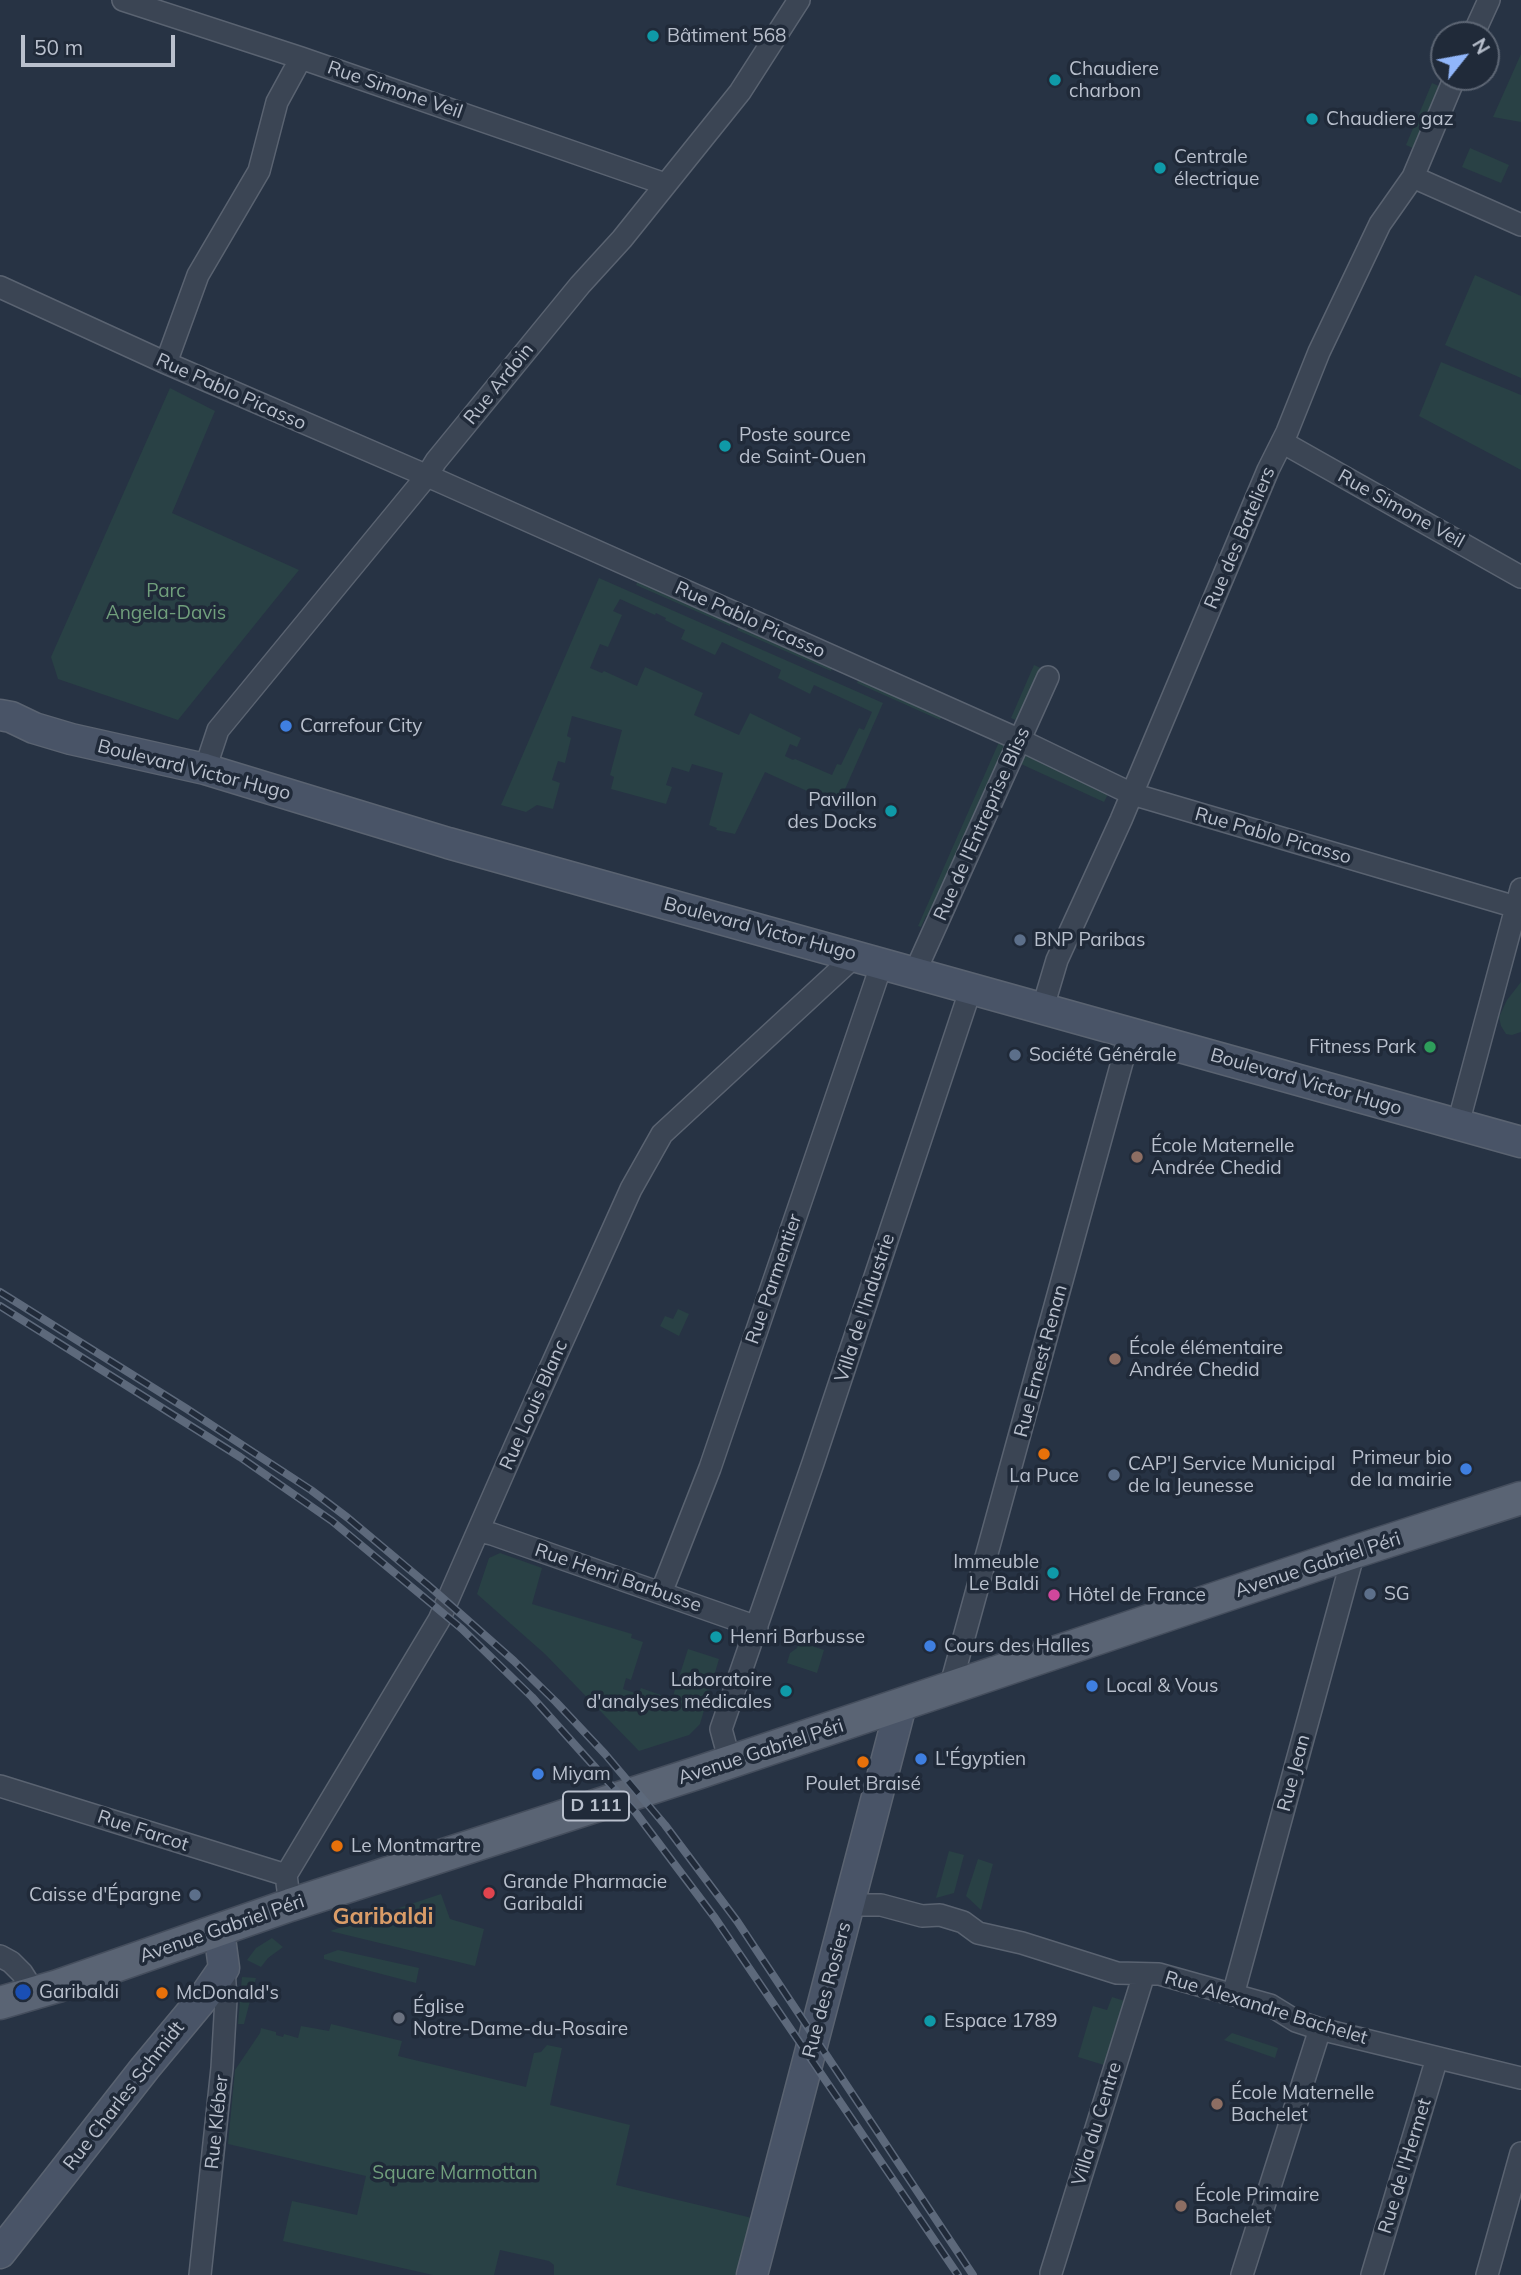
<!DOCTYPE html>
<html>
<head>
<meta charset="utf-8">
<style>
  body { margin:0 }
  #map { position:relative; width:1521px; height:2275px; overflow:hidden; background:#273344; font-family:Mulish,sans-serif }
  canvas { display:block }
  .north { position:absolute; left:1430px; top:21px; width:70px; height:70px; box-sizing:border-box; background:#202a39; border:2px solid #5d6674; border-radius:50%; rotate:59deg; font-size:19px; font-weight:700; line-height:28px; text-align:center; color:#b9c0cd }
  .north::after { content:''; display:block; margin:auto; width:24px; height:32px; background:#91b6fa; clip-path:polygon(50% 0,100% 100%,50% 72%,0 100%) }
  .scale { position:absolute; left:21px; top:35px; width:154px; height:32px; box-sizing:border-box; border:4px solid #b9c0cd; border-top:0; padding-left:9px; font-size:21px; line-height:24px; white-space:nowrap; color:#b9c0cd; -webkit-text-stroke:5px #202a39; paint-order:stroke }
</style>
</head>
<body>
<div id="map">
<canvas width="1521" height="2275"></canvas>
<div class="north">N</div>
<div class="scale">50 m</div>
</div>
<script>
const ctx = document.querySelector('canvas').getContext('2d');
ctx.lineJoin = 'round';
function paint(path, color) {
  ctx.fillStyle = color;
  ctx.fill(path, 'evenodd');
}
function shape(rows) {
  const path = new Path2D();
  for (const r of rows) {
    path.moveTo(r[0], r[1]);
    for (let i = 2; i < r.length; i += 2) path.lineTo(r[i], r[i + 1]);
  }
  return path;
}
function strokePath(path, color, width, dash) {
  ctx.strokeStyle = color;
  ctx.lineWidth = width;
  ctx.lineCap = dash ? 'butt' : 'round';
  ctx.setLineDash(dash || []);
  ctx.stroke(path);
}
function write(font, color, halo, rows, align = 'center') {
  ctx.font = font + ' Mulish,sans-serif';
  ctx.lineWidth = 7;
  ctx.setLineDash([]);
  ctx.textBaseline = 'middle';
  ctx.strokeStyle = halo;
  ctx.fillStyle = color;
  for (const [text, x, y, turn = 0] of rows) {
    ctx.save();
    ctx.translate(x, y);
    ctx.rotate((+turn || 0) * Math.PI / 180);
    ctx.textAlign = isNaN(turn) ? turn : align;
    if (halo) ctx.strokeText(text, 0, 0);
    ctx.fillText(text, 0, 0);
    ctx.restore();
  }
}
const green = shape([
  [1521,54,1521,122,1493,117],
  [1432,83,1441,87,1415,149,1406,145],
  [1470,148,1509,165,1501,183,1462,167],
  [1475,275,1521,296,1521,378,1445,345],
  [1441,362,1521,395,1521,470,1419,416],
  [170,388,215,411,172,513,299,570,178,720,58,679,51,657],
  [599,578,883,703,838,805,765,772,735,834,716,830,717,828,709,825,723,773,692,764,689,772,672,767,666,785,672,787,666,804,611,789,614,777,610,775,622,730,572,716,567,736,571,738,565,763,558,761,552,780,560,783,553,809,537,805,526,812,501,805],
  [620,599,655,615,656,613,666,618,665,620,685,630,681,639,715,655,722,642,781,670,778,678,810,694,814,685,872,712,864,730,859,728,841,765,837,764,832,775,795,759,793,760,785,756,790,744,797,747,801,738,750,713,739,735,694,715,703,693,645,667,637,686,604,671,602,673,590,668,600,644,608,647,622,615,613,611],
  [639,578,733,619,730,626,636,585],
  [740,623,834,664,831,671,737,630],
  [1034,665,1043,669,1020,722,1011,718],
  [860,675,943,713,940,720,857,683],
  [999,742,1009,746,933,914,926,916,921,927,918,926],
  [1025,754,1109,792,1104,802,1021,764],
  [1521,982,1521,1032,1512,1035,1506,1034,1501,1026,1499,1017,1507,1000],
  [678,1309,689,1314,679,1336,660,1326,665,1316,673,1319],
  [500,1553,542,1568,532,1604,632,1634,631,1638,643,1642,631,1680,626,1678,623,1689,638,1694,641,1688,672,1699,688,1649,719,1659,700,1724,689,1735,639,1751,545,1654,477,1594,489,1558],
  [799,1642,824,1650,817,1673,787,1663,790,1653,797,1648],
  [949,1851,964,1855,954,1893,936,1898],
  [978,1859,993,1864,981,1910,966,1896],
  [441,1894,450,1919,484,1929,475,1966,330,1931],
  [272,1938,283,1947,268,1958,261,1967,247,1960,256,1948],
  [338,1950,419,1968,416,1983,324,1959,324,1955],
  [242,1977,256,1978,244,2024,238,2024],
  [1112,1997,1128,2002,1107,2066,1078,2057,1093,2006,1107,2010],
  [331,2024,402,2041,398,2056,526,2087,534,2053,541,2052,547,2045,562,2048,550,2105,630,2125,616,2185,752,2218,737,2275,554,2275,554,2265,549,2261,500,2250,494,2275,433,2275,283,2241,292,2201,357,2215,366,2176,228,2144,235,2070,260,2033,261,2028,276,2032,276,2035,283,2037,284,2034,298,2038,301,2026,329,2031],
  [1232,2033,1278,2048,1275,2058,1224,2040]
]);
const street = shape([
  [123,0,301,58,665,184],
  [1473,35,1489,0],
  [1413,177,1521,225],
  [0,287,166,363,439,481,1020,740,1132,794,1516,907],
  [166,363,198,275,259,171,277,102,301,58],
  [1282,442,1521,577],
  [205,769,218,730,426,477,436,461,580,285,622,239,740,92,799,0],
  [915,972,1048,677],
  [1043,1007,1057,960,1121,820,1268,470,1287,432,1319,352,1380,224,1413,177,1455,77],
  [1458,1124,1521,889],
  [479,1531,492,1534,757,1627],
  [661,1593,710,1468,882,963],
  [950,1688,1130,1033],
  [730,1762,721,1729,813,1463,971,988],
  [0,1786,286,1875],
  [290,1905,286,1875,439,1620,516,1444,631,1189,662,1134,856,955],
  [850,1905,881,1905,922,1916,940,1915,963,1922,978,1933,1022,1943,1117,1973,1159,1974,1270,2005,1296,2021,1320,2029,1521,2078],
  [0,1956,11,1962,22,1973,34,1992],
  [1233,1995,1354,1552],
  [1051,2273,1144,1974],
  [200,2275,222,2068,226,1999,224,1968],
  [1242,2275,1320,2029],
  [1372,2275,1437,2058],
  [1487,2275,1521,2153]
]);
const secondary = shape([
  [0,715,11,717,34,728,71,739,205,769,448,843,1521,1142],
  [0,2253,145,2068,204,1997,224,1968,219,1931],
  [752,2275,901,1705]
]);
const primary = shape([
  [0,2003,58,1986,290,1905,703,1771,1354,1552,1521,1498]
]);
const rail = shape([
  [0,1292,187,1409,311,1490,348,1518,429,1586,514,1661,556,1702,605,1754,665,1825,737,1921,973,2275],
  [0,1306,240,1457,332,1521,462,1629,532,1697,636,1813,715,1918,958,2275]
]);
const markers = [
  [653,36,7,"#0f9aa8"],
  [1055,80,7,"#0f9aa8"],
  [1312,119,7,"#0f9aa8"],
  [1160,168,7,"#0f9aa8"],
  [725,446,7,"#0f9aa8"],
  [286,726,7,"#3f7fe0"],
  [891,811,7,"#0f9aa8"],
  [1020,940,7,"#5c6f8a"],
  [1430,1047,7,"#2e9e5b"],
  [1015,1055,7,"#5c6f8a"],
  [1137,1157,7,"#8d6e63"],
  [1115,1359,7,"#8d6e63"],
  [1044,1454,7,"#e8710a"],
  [1466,1469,7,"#3f7fe0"],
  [1114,1475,7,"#5c6f8a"],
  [1053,1573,7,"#0f9aa8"],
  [1370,1594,7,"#5c6f8a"],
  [1054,1595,7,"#d1479c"],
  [716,1637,7,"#0f9aa8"],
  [930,1646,7,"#3f7fe0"],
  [1092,1686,7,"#3f7fe0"],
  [786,1691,7,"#0f9aa8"],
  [921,1759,7,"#3f7fe0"],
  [863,1762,7,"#e8710a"],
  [538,1774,7,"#3f7fe0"],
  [337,1846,7,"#e8710a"],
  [489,1893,7,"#e0444e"],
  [195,1895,7,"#5c6f8a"],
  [23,1992,9,"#1a4fb4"],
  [162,1993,7,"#e8710a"],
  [399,2018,7,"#6b7280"],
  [930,2021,7,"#0f9aa8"],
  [1217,2104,7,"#8d6e63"],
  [1181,2206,7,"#8d6e63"]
];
const shields = [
  [596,1806,66]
];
const shieldNames = [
  ["D 111",596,1806]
];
const poiNames = [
  ["Bâtiment 568",667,36],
  ["Chaudiere",1069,69],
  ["charbon",1069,91],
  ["Chaudiere gaz",1326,119],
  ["Centrale",1174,157],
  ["électrique",1174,179],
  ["Poste source",739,435],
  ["de Saint-Ouen",739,457],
  ["Carrefour City",300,726],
  ["Pavillon",877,800,"right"],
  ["des Docks",877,822,"right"],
  ["BNP Paribas",1034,940],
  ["Fitness Park",1416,1047,"right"],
  ["Société Générale",1029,1055],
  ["École Maternelle",1151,1146],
  ["Andrée Chedid",1151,1168],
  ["École élémentaire",1129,1348],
  ["Andrée Chedid",1129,1370],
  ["Primeur bio",1452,1458,"right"],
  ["de la mairie",1452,1480,"right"],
  ["CAP'J Service Municipal",1128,1464],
  ["de la Jeunesse",1128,1486],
  ["La Puce",1044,1476,"center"],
  ["Immeuble",1039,1562,"right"],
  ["Le Baldi",1039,1584,"right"],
  ["SG",1384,1594],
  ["Hôtel de France",1068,1595],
  ["Henri Barbusse",730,1637],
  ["Cours des Halles",944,1646],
  ["Laboratoire",772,1680,"right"],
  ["d'analyses médicales",772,1702,"right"],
  ["Local & Vous",1106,1686],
  ["L'Égyptien",935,1759],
  ["Miyam",552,1774],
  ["Poulet Braisé",863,1784,"center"],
  ["Le Montmartre",351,1846],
  ["Grande Pharmacie",503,1882],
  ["Garibaldi",503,1904],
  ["Caisse d'Épargne",181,1895,"right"],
  ["Garibaldi",39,1992],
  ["McDonald's",176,1993],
  ["Église",413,2007],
  ["Notre-Dame-du-Rosaire",413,2029],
  ["Espace 1789",944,2021],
  ["École Maternelle",1231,2093],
  ["Bachelet",1231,2115],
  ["École Primaire",1195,2195],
  ["Bachelet",1195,2217]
];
const streetNames = [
  ["Rue Simone Veil",395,90,19],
  ["Rue Ardoin",499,384,-51],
  ["Rue Pablo Picasso",231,392,24],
  ["Rue Simone Veil",1401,509,29],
  ["Rue des Bateliers",1240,538,-67],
  ["Rue Pablo Picasso",750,620,24],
  ["Boulevard Victor Hugo",194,770,14],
  ["Rue de l'Entreprise Bliss",982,824,-66],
  ["Rue Pablo Picasso",1273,836,16],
  ["Boulevard Victor Hugo",760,929,15],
  ["Boulevard Victor Hugo",1306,1082,16],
  ["Rue Parmentier",774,1279,-71],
  ["Villa de l'Industrie",865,1308,-72],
  ["Rue Ernest Renan",1041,1361,-75],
  ["Rue Louis Blanc",534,1405,-66],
  ["Avenue Gabriel Péri",1318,1565,-18],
  ["Rue Henri Barbusse",618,1578,19],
  ["Avenue Gabriel Péri",761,1752,-18],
  ["Rue Jean",1294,1773,-75],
  ["Rue Farcot",143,1831,18],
  ["Avenue Gabriel Péri",222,1929,-19],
  ["Rue des Rosiers",827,1990,-75],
  ["Rue Alexandre Bachelet",1266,2008,17],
  ["Rue Charles Schmidt",124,2096,-52],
  ["Rue Kléber",217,2122,-84],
  ["Villa du Centre",1097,2124,-73],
  ["Rue de l'Hermet",1405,2166,-73]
];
const parkNames = [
  ["Parc",166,591],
  ["Angela-Davis",166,613],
  ["Square Marmottan",455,2173]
];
const quarterNames = [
  ["Garibaldi",383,1917]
];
paint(green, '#294145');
strokePath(street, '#5a6371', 24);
strokePath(secondary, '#5a6371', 33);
strokePath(primary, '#454e5d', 35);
strokePath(street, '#3b4554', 21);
strokePath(secondary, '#495467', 30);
strokePath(primary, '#5a6474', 32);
strokePath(rail, '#5d697b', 8);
strokePath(rail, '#202a39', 5, [16]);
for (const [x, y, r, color] of markers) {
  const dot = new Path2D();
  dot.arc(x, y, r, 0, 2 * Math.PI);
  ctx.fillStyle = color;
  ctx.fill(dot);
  strokePath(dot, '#202a39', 2.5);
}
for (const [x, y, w] of shields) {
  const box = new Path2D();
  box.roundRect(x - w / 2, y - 14.5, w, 29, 5);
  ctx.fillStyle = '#202a39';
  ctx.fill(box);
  strokePath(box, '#b9c0cd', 2);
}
write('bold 18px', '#b9c0cd', null, shieldNames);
write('19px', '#b9c0cd', '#202a39', poiNames, 'left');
write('19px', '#b9c0cd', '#202a39', streetNames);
write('19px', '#709f7c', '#202a39', parkNames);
write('bold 23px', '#d99c68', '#202a39', quarterNames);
</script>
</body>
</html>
